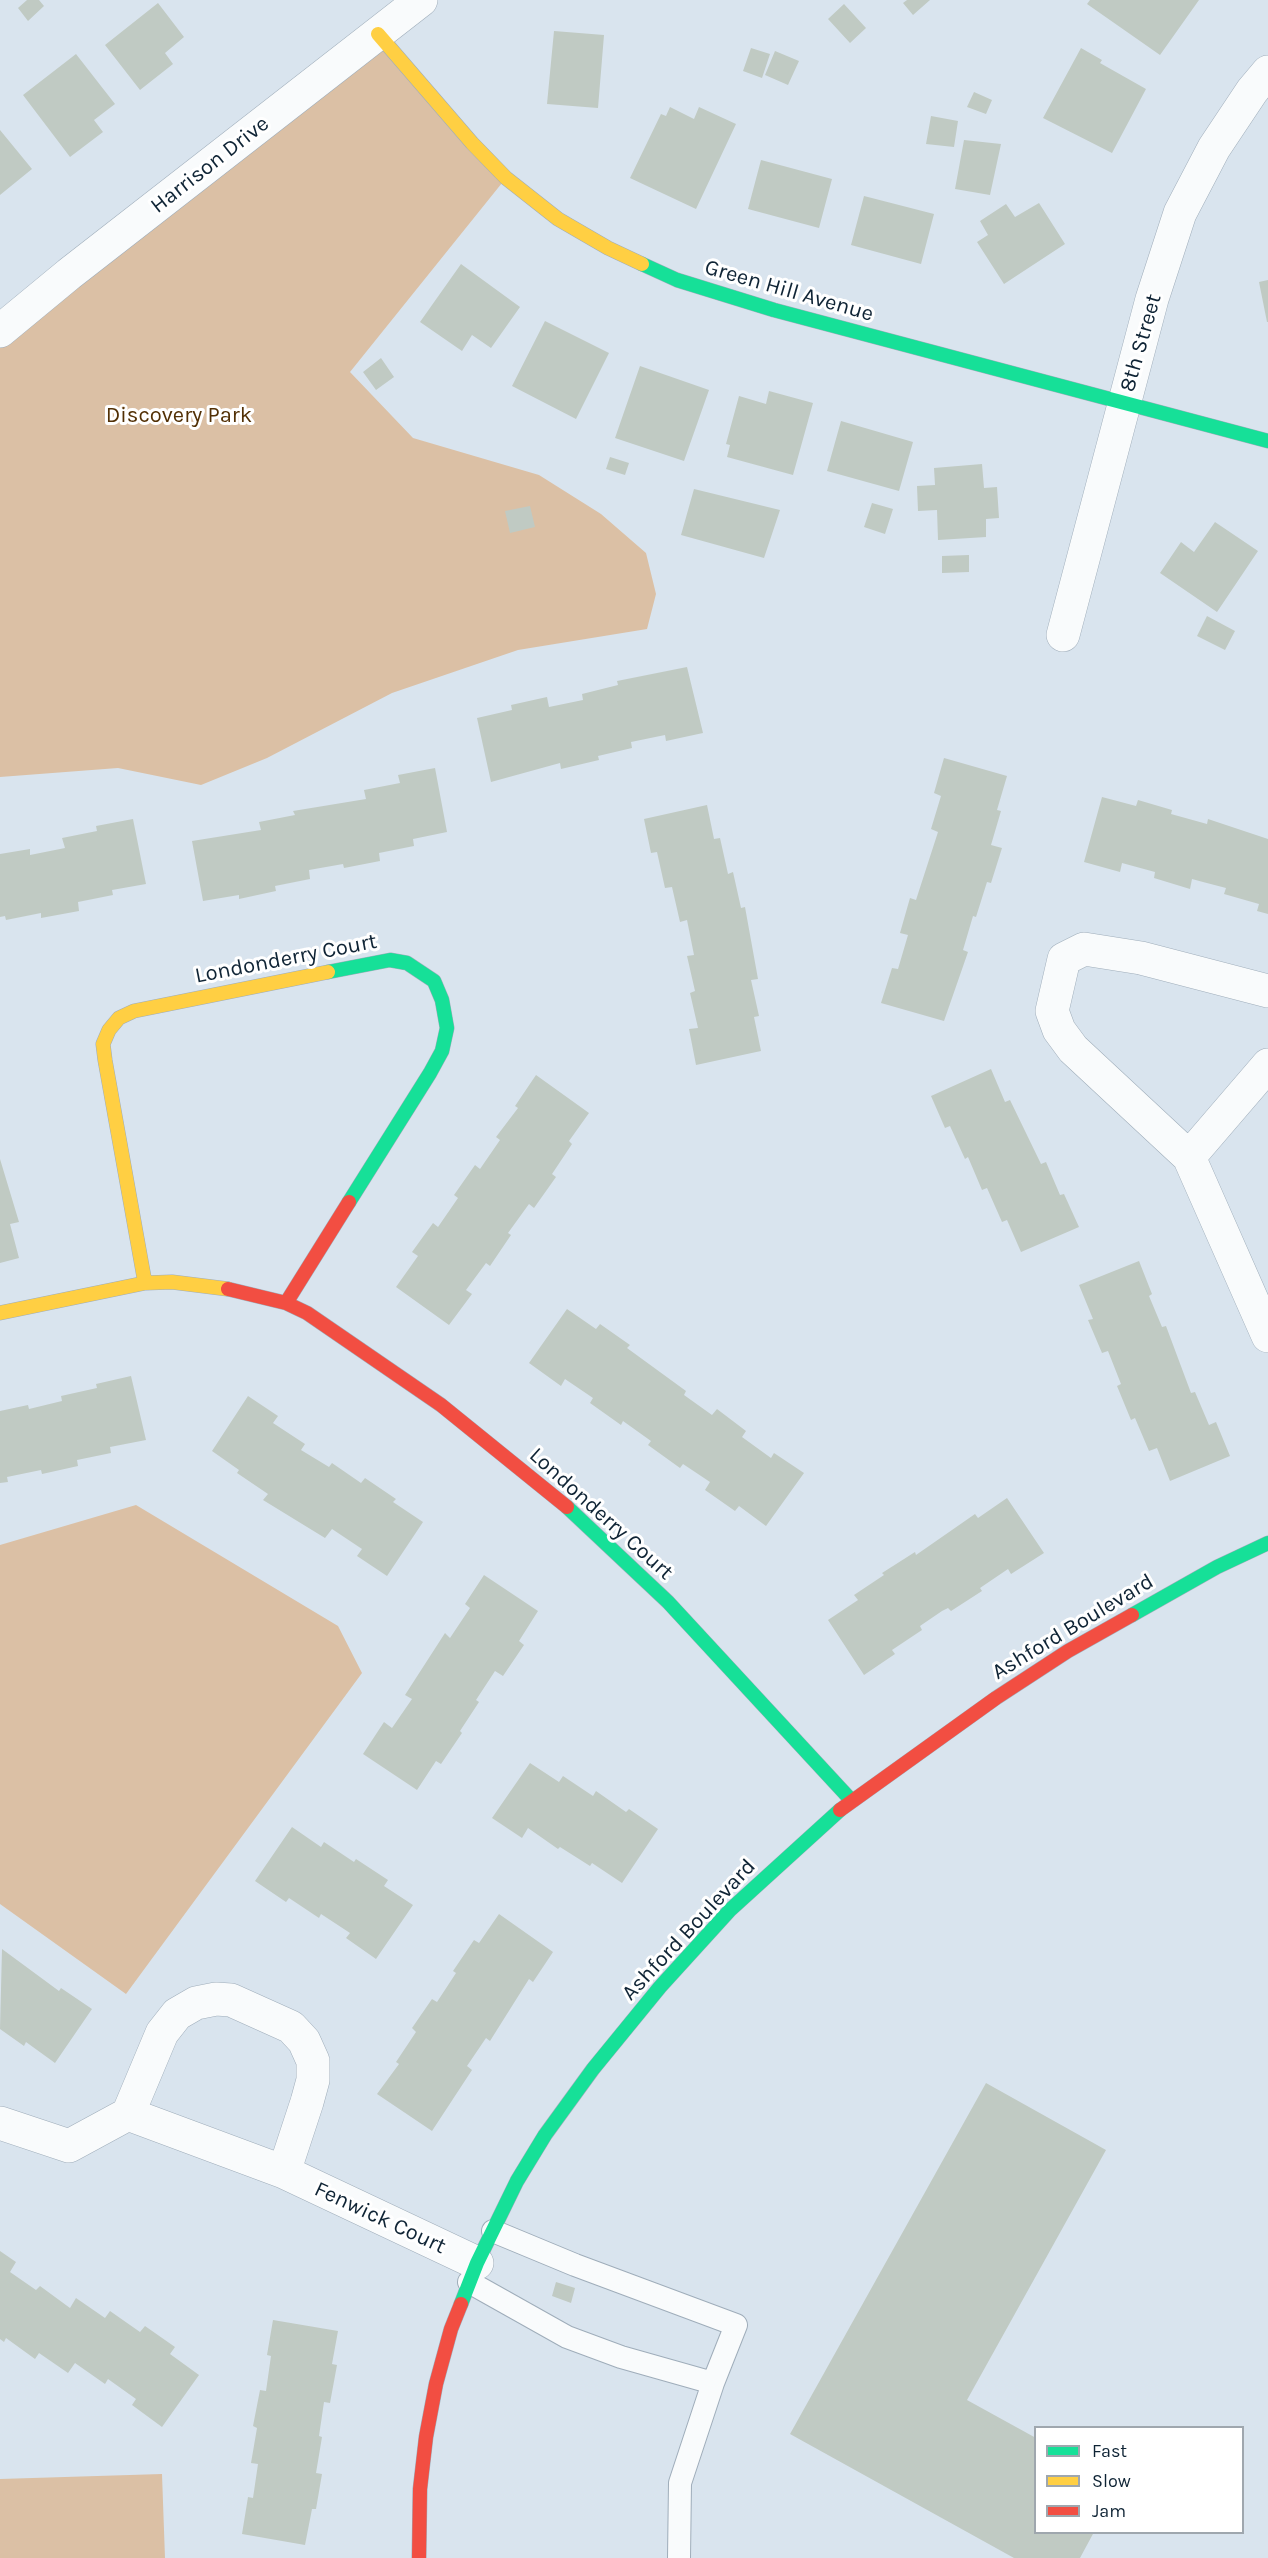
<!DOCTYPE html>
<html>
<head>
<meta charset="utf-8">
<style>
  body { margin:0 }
  #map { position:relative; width:1268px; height:2558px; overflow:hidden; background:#d9e4ee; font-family:Karla,sans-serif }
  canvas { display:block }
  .legend { position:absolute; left:1034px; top:2426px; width:210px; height:108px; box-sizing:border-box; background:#fff; border:2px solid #9fa7ae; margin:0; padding:8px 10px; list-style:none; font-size:18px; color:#0f2435 }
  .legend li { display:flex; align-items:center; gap:12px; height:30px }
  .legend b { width:30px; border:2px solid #9fa7ae }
</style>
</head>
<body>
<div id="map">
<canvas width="1268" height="2558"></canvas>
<ul class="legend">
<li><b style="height:8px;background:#16e098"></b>Fast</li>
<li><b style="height:8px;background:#ffcf43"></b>Slow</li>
<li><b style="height:8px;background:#f24e42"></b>Jam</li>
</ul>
</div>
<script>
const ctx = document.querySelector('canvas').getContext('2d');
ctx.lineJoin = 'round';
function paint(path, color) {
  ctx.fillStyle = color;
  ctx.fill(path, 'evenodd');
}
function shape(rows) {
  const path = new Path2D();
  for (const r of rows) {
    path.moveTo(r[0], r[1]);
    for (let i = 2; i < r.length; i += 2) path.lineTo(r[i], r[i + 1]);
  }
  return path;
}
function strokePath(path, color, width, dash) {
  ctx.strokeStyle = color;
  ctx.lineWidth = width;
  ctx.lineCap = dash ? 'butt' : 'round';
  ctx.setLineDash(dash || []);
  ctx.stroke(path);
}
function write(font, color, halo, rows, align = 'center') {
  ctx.font = font + ' Karla,sans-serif';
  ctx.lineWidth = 6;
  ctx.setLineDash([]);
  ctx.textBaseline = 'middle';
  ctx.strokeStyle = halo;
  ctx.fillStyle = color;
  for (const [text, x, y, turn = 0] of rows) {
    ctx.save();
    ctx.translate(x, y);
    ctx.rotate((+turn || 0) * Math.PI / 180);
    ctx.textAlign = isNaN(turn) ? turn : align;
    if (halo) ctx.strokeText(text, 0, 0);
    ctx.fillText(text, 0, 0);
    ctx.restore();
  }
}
const green = shape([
  [378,34,506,178,350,372,413,438,539,475,601,514,646,553,656,594,647,629,518,650,392,693,267,758,201,785,118,768,0,777,0,336],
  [136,1505,338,1626,362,1673,126,1994,0,1904,0,1545],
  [162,2474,165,2558,0,2558,0,2479]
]);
const building = shape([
  [27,0,39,0,44,6,28,21,18,8],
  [907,0,930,0,913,15,903,3],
  [1090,0,1199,0,1160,55,1087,4],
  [158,3,184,37,165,53,173,64,140,90,105,45],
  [844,4,866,28,850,43,828,19],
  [554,31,604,35,598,108,547,104],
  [751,48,770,54,762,78,743,71],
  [1081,48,1102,60,1100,63,1146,89,1112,153,1043,118],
  [775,51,799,61,788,85,765,75],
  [76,54,115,104,94,120,103,132,70,157,23,95],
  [974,92,992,100,986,114,967,107],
  [670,107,694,119,699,107,736,124,696,209,630,178,661,114,666,116],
  [931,116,958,121,954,147,926,144],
  [0,130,32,169,0,195],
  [964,140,1001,144,990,195,955,189],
  [761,160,832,179,819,228,748,209],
  [864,196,934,214,921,264,851,245],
  [1039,203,1065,244,1004,284,977,242,988,235,980,221,1006,204,1015,217],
  [461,264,520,307,491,348,472,335,462,351,420,322],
  [1268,280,1268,322,1267,322,1259,282],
  [545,321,609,353,576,419,512,386],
  [381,358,394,377,376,390,363,372],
  [640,366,709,390,684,461,615,438],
  [769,391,813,403,793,475,727,457,730,445,726,444,739,396,766,404],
  [841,421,913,442,899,491,827,471],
  [610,457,629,463,625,475,606,469],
  [982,464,984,488,997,487,999,518,986,519,986,537,938,540,937,510,918,511,917,486,935,485,934,468],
  [694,489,780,510,764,558,681,535],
  [872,503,893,509,885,534,864,527],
  [530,506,535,527,510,533,505,511],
  [1215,522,1258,551,1217,612,1160,573,1181,542,1194,552],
  [969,555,969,572,942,573,942,556],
  [1207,616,1235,631,1225,650,1197,636],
  [687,667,703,733,666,741,665,735,631,742,632,748,598,756,599,760,561,769,560,763,491,782,477,718,512,710,511,705,547,697,549,707,583,700,582,694,618,685,617,681],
  [944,758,1007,776,997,810,1001,811,991,845,1002,848,991,883,987,882,976,917,973,916,963,950,968,952,944,1021,881,1003,892,968,898,969,908,935,900,933,910,898,916,900,938,832,931,829,941,796,934,793],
  [435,768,447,832,413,839,414,846,379,853,380,861,344,868,343,864,309,870,310,879,275,886,276,891,239,899,239,895,203,901,192,841,261,830,259,822,295,815,293,811,366,799,364,790,400,783,398,775],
  [1102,797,1136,806,1138,800,1172,810,1171,814,1207,824,1208,819,1268,839,1268,914,1257,911,1259,904,1224,894,1226,888,1203,882,1192,879,1190,889,1154,878,1155,872,1122,863,1120,872,1084,862],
  [707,805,714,839,720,838,728,874,733,872,741,908,745,907,758,979,751,980,759,1016,754,1017,761,1051,696,1065,689,1029,698,1028,690,993,695,991,687,956,694,955,687,920,680,922,672,887,665,888,657,852,651,853,644,819],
  [133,819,146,884,112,890,113,895,78,902,79,911,41,918,41,913,6,920,5,916,0,917,0,854,30,849,30,855,65,848,62,838,97,831,96,826],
  [991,1069,1005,1102,1010,1100,1041,1164,1046,1162,1060,1195,1064,1194,1079,1227,1021,1252,1007,1220,1002,1222,987,1188,982,1190,968,1157,965,1159,950,1126,945,1128,931,1096],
  [536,1075,589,1113,569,1141,572,1144,552,1174,556,1177,534,1208,529,1204,508,1233,511,1235,490,1266,486,1263,466,1290,472,1294,449,1325,396,1287,418,1256,412,1252,433,1223,438,1227,458,1198,454,1195,475,1165,480,1169,500,1140,496,1137,518,1108,515,1106],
  [0,1159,19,1222,10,1224,19,1258,0,1263],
  [1139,1261,1152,1294,1149,1296,1162,1327,1166,1326,1191,1393,1195,1392,1209,1425,1216,1422,1230,1456,1170,1481,1157,1448,1149,1451,1135,1418,1131,1420,1117,1386,1121,1384,1108,1351,1102,1353,1088,1320,1093,1319,1079,1285],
  [567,1309,596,1329,600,1324,630,1345,627,1348,686,1391,684,1395,712,1415,717,1409,746,1431,742,1437,771,1458,774,1453,804,1473,766,1526,739,1506,735,1511,705,1490,710,1482,683,1464,680,1468,648,1445,651,1441,623,1421,621,1425,590,1403,593,1398,565,1379,561,1386,529,1363],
  [131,1376,146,1440,110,1447,111,1453,77,1460,78,1466,42,1474,41,1470,7,1477,8,1482,0,1483,0,1411,28,1405,29,1409,62,1401,61,1396,97,1388,96,1384],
  [248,1396,278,1416,273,1423,305,1444,301,1450,329,1467,332,1463,361,1483,365,1478,396,1499,393,1502,423,1522,387,1576,357,1556,362,1549,332,1529,325,1538,263,1500,268,1494,237,1473,239,1470,212,1451],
  [1007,1498,1044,1553,1011,1574,1008,1569,980,1588,982,1591,951,1611,948,1608,942,1611,920,1626,922,1630,892,1650,895,1654,864,1675,828,1620,858,1600,854,1595,884,1575,882,1573,915,1552,916,1555,975,1514,978,1518],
  [484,1575,538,1611,519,1641,524,1645,503,1676,495,1671,476,1700,479,1702,460,1731,462,1733,441,1764,436,1761,417,1790,363,1754,384,1722,392,1728,412,1699,405,1695,445,1633,450,1638,470,1608,465,1604],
  [530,1763,559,1782,563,1776,593,1796,596,1791,626,1812,629,1809,658,1829,622,1883,592,1863,590,1866,560,1847,558,1849,528,1828,522,1838,492,1818],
  [292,1827,321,1847,324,1842,354,1862,356,1859,388,1880,384,1886,413,1905,376,1959,346,1938,350,1933,321,1914,319,1918,289,1898,286,1902,255,1881],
  [499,1914,553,1952,533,1982,529,1979,490,2041,486,2038,467,2066,472,2070,432,2131,377,2094,399,2064,396,2062,416,2032,412,2028,432,1999,437,2002,456,1973,453,1971,474,1940,479,1943],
  [2,1949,59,1991,61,1988,92,2009,55,2063,26,2042,24,2046,0,2029],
  [986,2083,1106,2150,967,2400,1036,2438,1036,2532,1094,2532,1080,2558,1014,2558,790,2434],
  [0,2251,16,2262,10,2272,36,2290,40,2286,70,2308,76,2298,105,2318,110,2311,140,2332,145,2326,175,2347,170,2354,199,2375,162,2427,132,2405,136,2399,108,2379,105,2384,75,2363,68,2373,39,2353,35,2359,6,2338,4,2342,0,2339],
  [556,2282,575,2288,571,2303,552,2296],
  [273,2320,338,2331,332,2364,337,2365,330,2403,324,2402,319,2436,322,2437,316,2473,322,2474,316,2509,312,2509,305,2545,242,2534,248,2497,253,2498,258,2464,251,2463,257,2428,253,2426,260,2390,266,2391,271,2356,267,2355]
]);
const lane = shape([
  [493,2231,575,2265,736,2325,713,2383,680,2483,679,2558],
  [469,2282,567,2337,621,2357,713,2383]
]);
const street = shape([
  [0,331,69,274,421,0],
  [1063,635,1152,299,1180,213,1214,148,1252,91,1268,72],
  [1268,991,1141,958,1084,949,1064,959,1052,1011,1059,1030,1073,1049,1189,1157,1268,1336],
  [1189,1157,1268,1065],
  [128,2114,162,2033,177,2014,196,2003,216,1999,231,2000,291,2027,304,2041,313,2061,313,2080,307,2102,284,2172],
  [0,2123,69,2146,128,2114,284,2172,477,2263]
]);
const fast = shape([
  [642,264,677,280,774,310,1268,441],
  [328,972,390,960,407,963,434,981,442,1000,447,1028,442,1051,430,1073,349,1202],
  [567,1507,668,1602,851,1800],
  [1132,1615,1217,1567,1268,1543],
  [461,2304,477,2263,517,2181,545,2135,593,2069,660,1987,730,1910,840,1810]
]);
const slow = shape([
  [378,34,472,143,506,178,558,219,608,248,642,264],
  [145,1283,105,1060,103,1044,109,1030,119,1018,134,1011,328,972],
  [0,1313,145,1283,172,1282,228,1289]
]);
const jam = shape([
  [228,1289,286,1303,307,1313,441,1405,567,1507],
  [286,1303,349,1202],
  [840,1810,996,1698,1068,1651,1132,1615],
  [419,2558,420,2489,426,2437,436,2384,451,2329,461,2304]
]);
const streetNames = [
  ["Harrison Drive",210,165,-38],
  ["Green Hill Avenue",789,291,16],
  ["8th Street",1141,343,-74],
  ["Londonderry Court",286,959,-11],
  ["Londonderry Court",601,1514,42],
  ["Ashford Boulevard",1073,1627,-31],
  ["Ashford Boulevard",689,1930,-47],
  ["Fenwick Court",380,2218,25]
];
const parkNames = [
  ["Discovery Park",179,416]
];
paint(green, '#dbc0a5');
paint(building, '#c0cac3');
strokePath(lane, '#9fadba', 24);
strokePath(street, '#9fadba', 34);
strokePath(fast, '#9fadba', 15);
strokePath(slow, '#9fadba', 15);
strokePath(jam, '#9fadba', 15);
strokePath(lane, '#f9fbfc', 22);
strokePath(street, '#f9fbfc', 33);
strokePath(fast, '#16e098', 14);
strokePath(slow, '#ffcf43', 14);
strokePath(jam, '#f24e42', 14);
write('22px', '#0f2435', '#fff', streetNames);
write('22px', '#523005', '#fff', parkNames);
</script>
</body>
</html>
